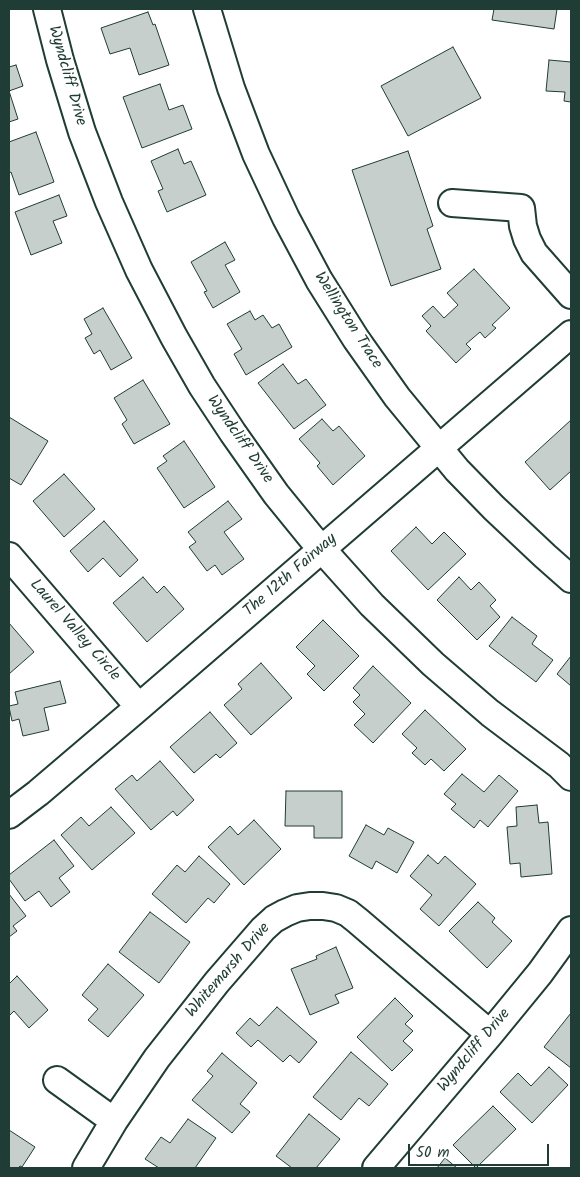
<!DOCTYPE html>
<html>
<head>
<meta charset="utf-8">
<style>
  body { margin:0 }
  #map { position:relative; width:580px; height:1177px; overflow:hidden; background:#fff; font-family:Kalam,sans-serif }
  canvas { display:block }
  .frame { position:absolute; inset:0; border:10px solid #1f3d34; pointer-events:none }
  .scale { position:absolute; left:408px; top:1144px; width:141px; height:22px; box-sizing:border-box; border:2px solid #1f3d34; border-top:0; padding-left:6px; font-size:15px; line-height:18px; white-space:nowrap; color:#1f3d34; -webkit-text-stroke:4px #fff; paint-order:stroke }
</style>
</head>
<body>
<div id="map">
<canvas width="580" height="1177"></canvas>
<div class="frame"></div>
<div class="scale">50 m</div>
</div>
<script>
const ctx = document.querySelector('canvas').getContext('2d');
ctx.lineJoin = 'round';
function paint(path, color) {
  ctx.fillStyle = color;
  ctx.fill(path, 'evenodd');
}
function shape(rows) {
  const path = new Path2D();
  for (const r of rows) {
    path.moveTo(r[0], r[1]);
    for (let i = 2; i < r.length; i += 2) path.lineTo(r[i], r[i + 1]);
  }
  return path;
}
function strokePath(path, color, width, dash) {
  ctx.strokeStyle = color;
  ctx.lineWidth = width;
  ctx.lineCap = dash ? 'butt' : 'round';
  ctx.setLineDash(dash || []);
  ctx.stroke(path);
}
function write(font, color, halo, rows, align = 'center') {
  ctx.font = font + ' Kalam,sans-serif';
  ctx.lineWidth = 4;
  ctx.setLineDash([]);
  ctx.textBaseline = 'middle';
  ctx.strokeStyle = halo;
  ctx.fillStyle = color;
  for (const [text, x, y, turn = 0] of rows) {
    ctx.save();
    ctx.translate(x, y);
    ctx.rotate((+turn || 0) * Math.PI / 180);
    ctx.textAlign = isNaN(turn) ? turn : align;
    if (halo) ctx.strokeText(text, 0, 0);
    ctx.fillText(text, 0, 0);
    ctx.restore();
  }
}
const building = shape([
  [494,9,557,9,554,29,492,20,494,9],
  [148,12,153,25,155,24,169,65,139,75,130,48,110,54,101,28,148,12],
  [453,47,481,98,408,136,381,86,453,47],
  [549,60,571,62,571,102,564,101,565,92,546,91,549,60],
  [16,65,23,86,9,91,9,67,16,65],
  [160,84,169,110,183,105,192,129,142,148,123,97,160,84],
  [9,91,18,119,9,122,9,91],
  [36,132,54,182,19,195,11,172,9,173,9,142,36,132],
  [178,149,184,164,191,161,206,195,167,212,158,191,163,189,151,161,178,149],
  [408,151,433,226,427,229,441,269,391,286,352,170,408,151],
  [59,195,67,216,53,221,62,243,31,255,15,212,59,195],
  [225,242,235,260,225,265,240,292,213,308,204,292,207,291,191,262,225,242],
  [474,269,510,308,492,325,496,328,485,338,480,332,466,344,471,349,456,363,426,331,431,326,422,316,433,306,444,318,458,305,447,293,474,269],
  [103,308,132,358,111,370,100,350,94,354,85,338,92,334,84,319,103,308],
  [250,311,255,320,263,315,272,328,279,324,292,347,246,375,234,354,242,349,227,324,250,311],
  [283,364,298,384,306,379,326,405,294,429,258,383,283,364],
  [143,380,170,424,134,444,122,424,127,420,114,398,143,380],
  [9,417,48,441,21,485,9,478,9,417],
  [322,419,333,431,339,426,365,456,333,485,317,466,320,463,299,439,322,419],
  [571,420,571,471,550,490,525,462,571,420],
  [184,441,215,487,184,508,157,468,167,461,163,456,184,441],
  [64,474,95,509,64,537,33,501,64,474],
  [228,501,242,519,224,532,244,559,222,575,215,565,207,571,189,547,196,542,188,532,228,501],
  [104,521,138,560,120,577,103,558,88,572,70,551,104,521],
  [416,527,432,544,444,532,466,554,428,590,391,551,416,527],
  [143,577,157,593,164,586,184,609,147,642,113,603,143,577],
  [459,577,471,590,479,582,496,600,490,606,500,617,477,640,437,600,459,577],
  [512,617,537,636,532,644,553,660,536,682,489,646,512,617],
  [323,620,359,656,324,691,307,674,315,666,296,647,323,620],
  [9,623,34,652,9,674,9,623],
  [571,656,571,686,557,674,571,656],
  [261,663,292,698,251,735,224,705,242,689,238,684,261,663],
  [373,666,411,703,373,743,354,725,365,714,353,702,360,695,353,688,373,666],
  [60,681,66,703,44,708,49,730,23,736,19,719,12,721,9,707,9,706,18,704,15,692,60,681],
  [425,710,466,749,444,771,431,759,425,765,412,753,417,748,402,734,425,710],
  [210,712,237,743,220,758,216,754,194,773,170,747,210,712],
  [160,761,194,800,177,816,173,811,151,830,115,789,132,775,137,781,160,761],
  [462,774,484,792,499,775,518,791,488,827,480,820,474,828,451,809,456,804,444,794,462,774],
  [286,791,342,791,342,838,314,838,314,826,285,826,286,791],
  [537,805,539,823,548,822,552,874,521,877,520,863,510,864,507,827,517,826,516,807,537,805],
  [111,807,135,833,92,870,61,835,81,817,89,826,111,807],
  [254,820,281,849,244,885,208,847,230,826,238,835,254,820],
  [366,825,384,835,388,828,414,842,397,873,376,861,372,869,349,856,366,825],
  [54,840,74,866,59,878,70,892,51,907,39,891,25,901,9,879,9,875,54,840],
  [428,855,438,864,445,856,476,884,439,926,420,909,432,895,410,876,428,855],
  [199,856,230,884,214,903,208,898,186,923,152,894,177,865,185,872,199,856],
  [9,894,26,916,13,926,17,931,9,937,9,894],
  [478,902,495,918,492,922,512,941,487,968,449,931,478,902],
  [150,912,190,942,159,983,119,952,150,912],
  [336,947,353,988,335,995,339,1003,310,1015,291,969,317,959,316,956,336,947],
  [108,964,144,995,108,1037,88,1020,98,1009,82,995,108,964],
  [17,976,48,1010,29,1028,14,1011,9,1016,9,984,17,976],
  [395,998,413,1016,405,1024,413,1031,403,1041,413,1050,392,1071,357,1037,395,998],
  [277,1007,317,1042,299,1063,290,1055,283,1062,258,1040,251,1047,236,1033,250,1018,259,1026,277,1007],
  [571,1013,571,1068,544,1047,571,1013],
  [351,1052,388,1084,369,1106,359,1098,341,1120,313,1097,351,1052],
  [222,1053,257,1083,240,1104,250,1112,232,1133,192,1100,213,1076,207,1071,222,1053],
  [549,1067,568,1085,532,1123,500,1092,518,1073,531,1086,549,1067],
  [493,1106,516,1129,476,1168,453,1145,493,1106],
  [309,1114,340,1139,316,1168,292,1168,276,1156,309,1114],
  [188,1119,216,1138,195,1168,159,1168,145,1159,161,1137,170,1143,188,1119],
  [9,1130,35,1147,22,1167,20,1166,18,1168,9,1168,9,1130],
  [445,1158,457,1168,437,1168,445,1158]
]);
const minor = shape([
  [47,9,60,60,82,132,109,202,139,270,174,337,202,386,233,433,276,494,311,537,372,605,433,664,490,713,559,765,571,777],
  [207,9,231,88,256,154,286,218,319,280,356,339,397,397,457,470,494,508,545,556,571,579],
  [452,203,521,208,523,226,527,239,534,253,571,295],
  [9,556,139,707],
  [9,815,38,793,139,707,571,334],
  [57,1080,114,1121],
  [86,1168,114,1121,157,1058,217,982,263,929,274,919,285,913,297,908,310,906,323,906,336,908,348,913,358,921,490,1034],
  [376,1168,490,1034,540,973,571,930]
]);
const streetNames = [
  ["Wyndcliff Drive",66,76,74],
  ["Wellington Trace",347,321,57],
  ["Wyndcliff Drive",239,440,55],
  ["The 12th Fairway",291,576,-41],
  ["Laurel Valley Circle",74,631,49],
  ["Whitemarsh Drive",229,971,-49],
  ["Wyndcliff Drive",475,1051,-50]
];
paint(building, '#c7cfcc');
strokePath(building, '#1f3d34', 1);
strokePath(minor, '#1f3d34', 30);
strokePath(minor, '#fff', 26);
write('16px', '#1f3d34', '#fff', streetNames);
</script>
</body>
</html>
